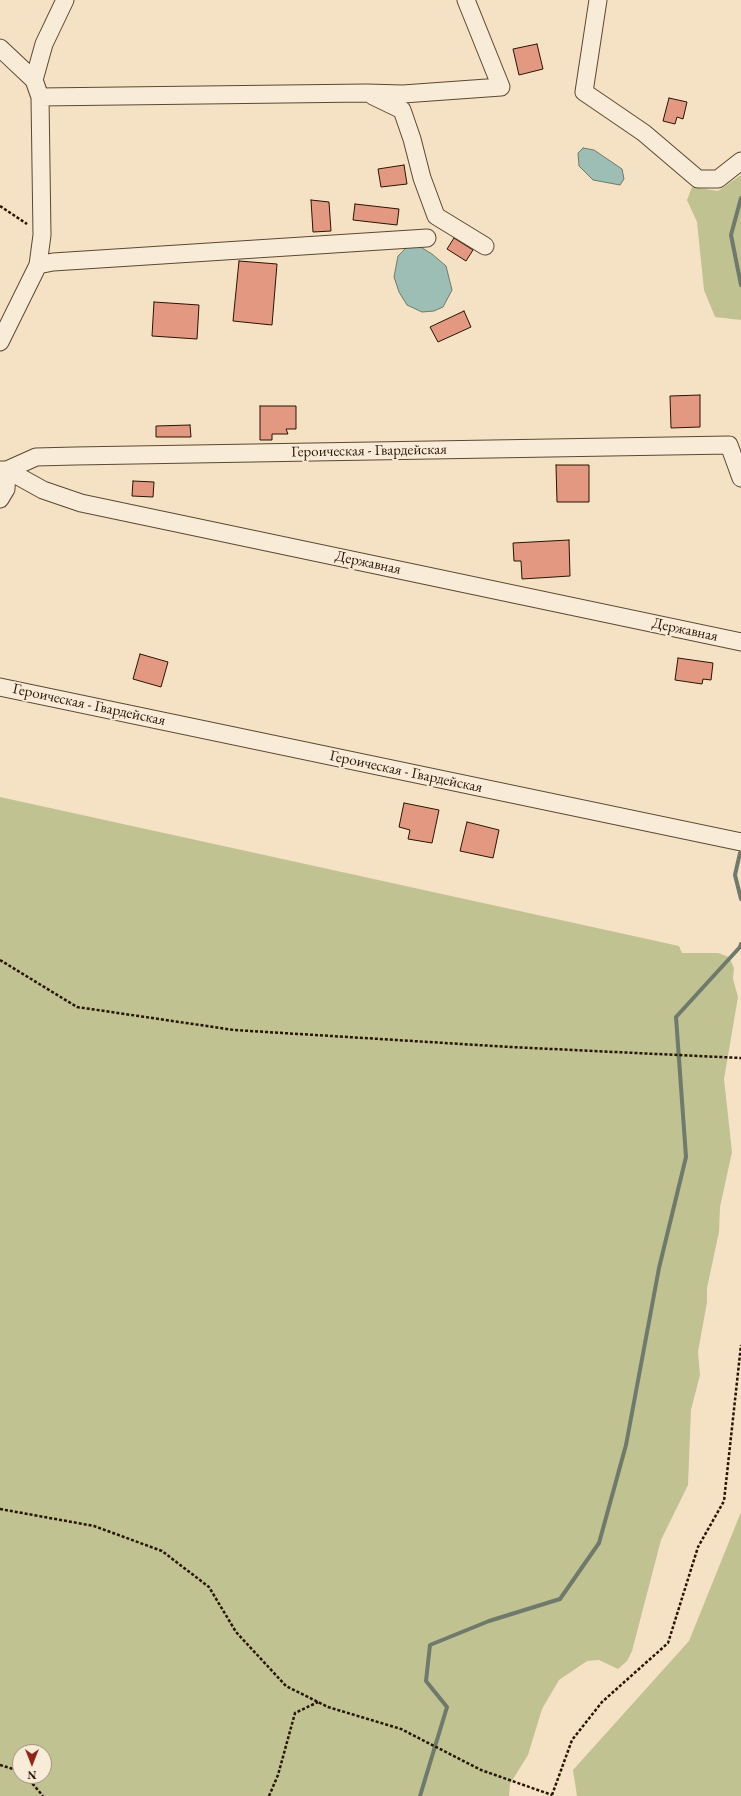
<!DOCTYPE html>
<html>
<head>
<meta charset="utf-8">
<style>
  body { margin:0 }
  #map { position:relative; width:741px; height:1796px; overflow:hidden; background:#f5e2c4; font-family:"EB Garamond",serif }
  canvas { display:block }
  .north { position:absolute; left:12px; top:1744px; width:40px; height:40px; box-sizing:border-box; background:#f8ecd9; border:1px solid #a59682; border-radius:50%; rotate:180deg; font-size:11px; font-weight:700; line-height:16px; text-align:center; color:#281400 }
  .north::after { content:''; display:block; margin:auto; width:14px; height:18px; background:#8f2418; clip-path:polygon(50% 0,100% 100%,50% 72%,0 100%) }
</style>
</head>
<body>
<div id="map">
<canvas width="741" height="1796"></canvas>
<div class="north">N</div>
</div>
<script>
const ctx = document.querySelector('canvas').getContext('2d');
ctx.lineJoin = 'round';
function paint(path, color) {
  ctx.fillStyle = color;
  ctx.fill(path, 'evenodd');
}
function shape(rows) {
  const path = new Path2D();
  for (const r of rows) {
    path.moveTo(r[0], r[1]);
    for (let i = 2; i < r.length; i += 2) path.lineTo(r[i], r[i + 1]);
  }
  return path;
}
function strokePath(path, color, width, dash) {
  ctx.strokeStyle = color;
  ctx.lineWidth = width;
  ctx.lineCap = dash ? 'butt' : 'round';
  ctx.setLineDash(dash || []);
  ctx.stroke(path);
}
function write(font, color, halo, rows, align = 'center') {
  ctx.font = font + ' "EB Garamond",serif';
  ctx.lineWidth = 3.5;
  ctx.setLineDash([]);
  ctx.textBaseline = 'middle';
  ctx.strokeStyle = halo;
  ctx.fillStyle = color;
  for (const [text, x, y, turn = 0] of rows) {
    ctx.save();
    ctx.translate(x, y);
    ctx.rotate((+turn || 0) * Math.PI / 180);
    ctx.textAlign = isNaN(turn) ? turn : align;
    if (halo) ctx.strokeText(text, 0, 0);
    ctx.fillText(text, 0, 0);
    ctx.restore();
  }
}
const green = shape([
  [741,175,741,320,715,317,704,290,697,222,687,200,692,187,718,191],
  [0,797,679,946,682,953,718,953,729,957,734,968,733,979,738,997,724,1079,732,1152,720,1207,719,1232,707,1288,707,1302,698,1352,700,1375,691,1410,688,1485,661,1540,632,1651,627,1661,618,1669,599,1660,587,1661,559,1680,542,1709,528,1755,510,1784,509,1796,0,1796],
  [20,1752,44,1752,44,1776,20,1776],
  [741,1512,741,1796,577,1796,573,1770,689,1641]
]);
const water = shape([
  [583,148,594,150,622,169,624,179,620,185,593,180,579,166,578,153,583,148],
  [419,246,432,254,446,266,452,290,443,307,434,311,422,312,407,305,399,292,394,277,398,256,406,248,419,246]
]);
const stream = shape([
  [741,198,731,235,741,285],
  [740,853,735,875,741,899],
  [420,1796,447,1707,426,1681,430,1645,489,1621,560,1599,599,1543,626,1445,659,1268,686,1157,676,1017,740,947,741,944]
]);
const building = shape([
  [537,44,543,69,519,75,513,49,537,44],
  [669,98,687,102,683,119,677,117,675,124,663,121,669,98],
  [404,165,407,184,381,187,378,169,404,165],
  [311,200,329,202,331,231,313,232,311,200],
  [355,204,399,209,397,225,353,220,355,204],
  [454,238,473,250,466,261,447,249,454,238],
  [239,261,277,264,272,325,233,321,239,261],
  [154,302,199,305,197,339,152,336,154,302],
  [464,311,471,327,438,342,430,327,464,311],
  [700,395,700,427,671,428,670,396,700,395],
  [260,406,296,406,296,429,286,429,288,434,272,434,272,440,260,440,260,406],
  [190,425,191,437,156,437,156,426,190,425],
  [556,465,589,465,589,502,557,502,556,465],
  [133,481,154,482,153,497,132,496,133,481],
  [569,540,570,576,522,579,521,561,514,561,513,543,569,540],
  [140,654,168,662,161,687,133,679,140,654],
  [678,658,713,663,711,680,703,679,702,684,675,680,678,658],
  [404,803,439,810,432,843,408,839,410,830,399,827,404,803],
  [467,822,499,830,493,858,460,851,467,822]
]);
const path = shape([
  [0,206,27,224],
  [0,960,77,1007,234,1030,510,1047,741,1058],
  [0,1509,94,1526,162,1551,209,1587,236,1632,286,1686,328,1707,401,1729,481,1770,552,1795],
  [0,1765,20,1771],
  [26,1776,43,1796],
  [552,1795,572,1740,602,1702,668,1643,698,1547,724,1501,741,1345],
  [269,1796,278,1775,295,1713,318,1702]
]);
const minor = shape([
  [598,0,584,92,644,133,698,179,718,179,741,161],
  [0,48,34,80,40,97,42,235,38,265,0,342],
  [34,80,44,44,65,0],
  [373,96,402,110,412,139,422,178,436,216,485,246],
  [40,97,366,93,403,94,501,87,466,0],
  [38,265,53,262,427,238],
  [0,470,7,470,43,490,81,503,741,642],
  [0,499,6,489,7,470,36,457,75,456,729,445,741,478],
  [0,687,741,842]
]);
const streetNames = [
  ["Героическая - Гвардейская",369,451,-1],
  ["Державная",368,563,12],
  ["Державная",685,630,12],
  ["Героическая - Гвардейская",89,705,12],
  ["Героическая - Гвардейская",406,772,12]
];
paint(green, '#c0c291');
paint(water, '#9cbeb4');
strokePath(water, '#6e7a6c', 1);
strokePath(stream, '#6e7a6c', 4);
paint(building, '#e39881');
strokePath(building, '#281400', 1);
strokePath(minor, '#5b4831', 19);
strokePath(path, '#281400', 2.5, [3, 2]);
strokePath(minor, '#f8ecd9', 17);
write('15px', '#281400', '#f8ecd9', streetNames);
</script>
</body>
</html>
